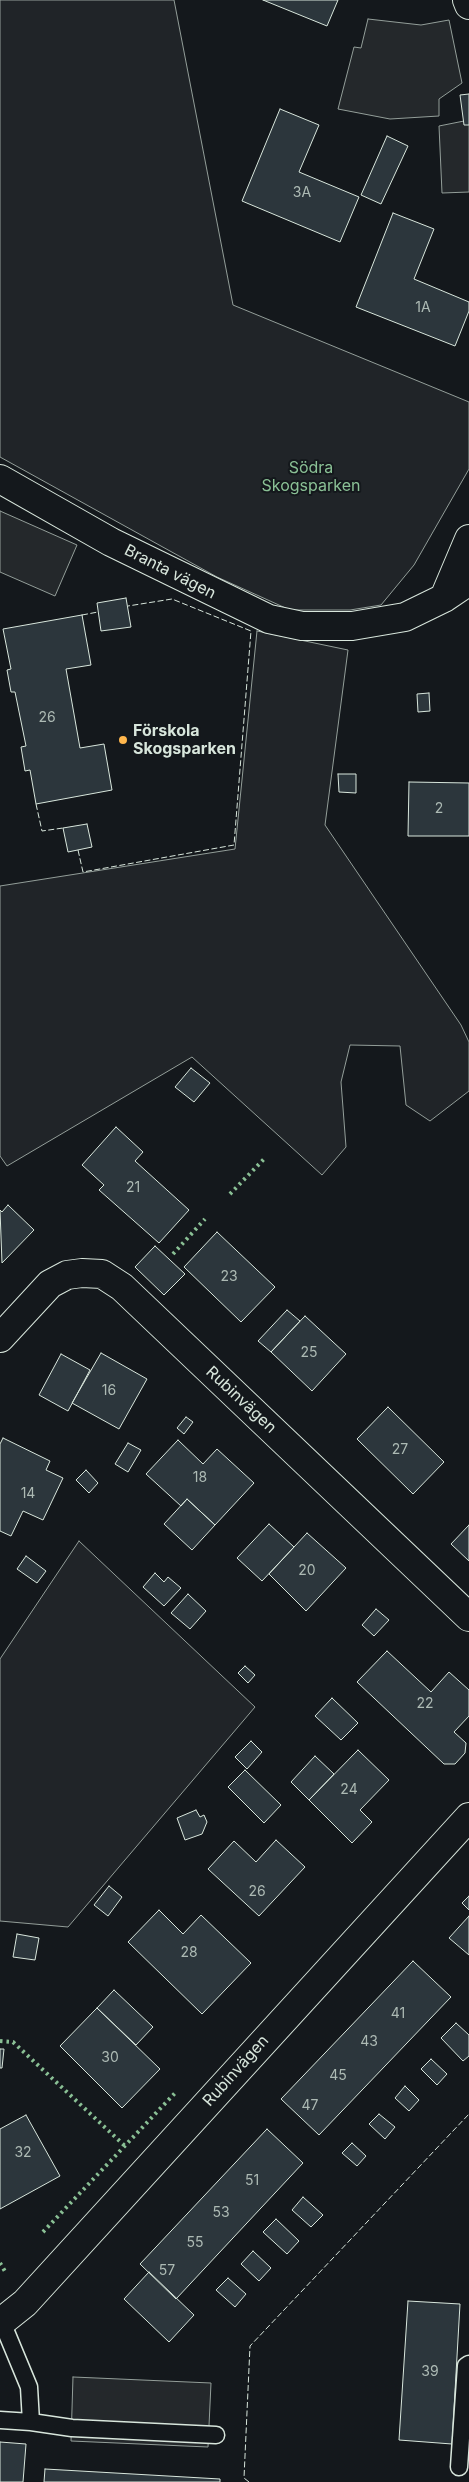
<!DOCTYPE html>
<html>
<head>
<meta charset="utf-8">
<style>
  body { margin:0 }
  canvas { display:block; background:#14181c }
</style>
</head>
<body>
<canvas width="469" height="2482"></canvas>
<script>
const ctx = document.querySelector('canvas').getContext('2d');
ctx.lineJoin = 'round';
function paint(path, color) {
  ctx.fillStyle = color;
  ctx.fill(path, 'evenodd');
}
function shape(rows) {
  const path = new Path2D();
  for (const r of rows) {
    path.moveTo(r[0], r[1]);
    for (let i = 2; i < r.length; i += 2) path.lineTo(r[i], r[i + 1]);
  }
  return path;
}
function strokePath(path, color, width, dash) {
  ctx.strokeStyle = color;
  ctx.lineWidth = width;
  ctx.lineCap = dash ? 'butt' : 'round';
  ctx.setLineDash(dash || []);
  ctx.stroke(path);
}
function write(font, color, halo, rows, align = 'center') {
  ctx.font = font + ' Inter,sans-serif';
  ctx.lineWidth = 4;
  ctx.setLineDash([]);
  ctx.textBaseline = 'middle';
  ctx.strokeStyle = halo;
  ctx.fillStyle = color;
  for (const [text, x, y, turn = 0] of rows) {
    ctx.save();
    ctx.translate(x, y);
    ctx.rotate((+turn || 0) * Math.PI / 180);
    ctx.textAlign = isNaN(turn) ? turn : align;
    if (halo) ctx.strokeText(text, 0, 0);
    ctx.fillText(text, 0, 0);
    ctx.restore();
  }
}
const green = shape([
  [0,0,174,0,233,305,469,402,469,469,414,565,381,605,350,610,290,610,217,577,0,457,0,0],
  [257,631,348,650,325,825,461,1025,469,1042,469,1091,430,1121,406,1105,400,1046,350,1045,341,1082,346,1147,322,1175,192,1057,7,1166,0,1156,0,886,235,849,257,631],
  [79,1541,255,1707,68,1927,0,1921,0,1659,79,1541]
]);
const parking = shape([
  [368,19,421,25,449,20,462,83,439,99,439,116,390,119,338,109,354,47,361,48,368,19],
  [469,120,469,192,442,193,439,126,469,120],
  [0,511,77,545,55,596,0,572,0,511],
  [73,2377,211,2383,208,2447,71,2441,73,2377]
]);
const building = shape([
  [263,0,338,0,327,26,263,0],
  [469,94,469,125,464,125,460,95,469,94],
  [280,109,319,125,299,172,359,197,340,242,242,201,280,109],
  [387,136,408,146,381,204,361,195,387,136],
  [393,213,434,229,414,279,469,302,469,311,455,346,356,307,393,213],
  [126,598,131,627,101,631,97,603,126,598],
  [82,615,91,665,66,669,80,748,104,744,112,790,36,804,30,770,25,771,21,747,26,746,15,692,11,692,7,670,11,669,3,629,82,615],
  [429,693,430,711,418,712,417,694,429,693],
  [338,774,356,774,356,793,339,792,338,774],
  [409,782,469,783,469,836,408,836,409,782],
  [87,824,92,847,68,852,63,828,87,824],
  [191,1068,210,1083,194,1102,175,1087,191,1068],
  [116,1127,143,1152,135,1161,189,1210,159,1243,99,1190,104,1185,82,1165,116,1127],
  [8,1205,34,1230,2,1263,0,1210,2,1212,8,1205],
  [217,1232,275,1287,241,1322,184,1267,217,1232],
  [155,1246,185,1274,164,1295,135,1267,155,1246],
  [287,1310,300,1321,271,1352,258,1341,287,1310],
  [305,1316,346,1354,312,1391,271,1352,305,1316],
  [101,1353,147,1379,119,1429,72,1403,101,1353],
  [61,1354,90,1370,68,1411,39,1395,61,1354],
  [388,1407,444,1462,413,1494,357,1439,388,1407],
  [186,1417,193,1422,184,1434,177,1428,186,1417],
  [3,1438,50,1461,46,1470,63,1478,43,1520,23,1511,11,1536,0,1531,0,1444,3,1438],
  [178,1440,203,1464,217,1449,254,1483,215,1525,187,1499,181,1506,146,1474,178,1440],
  [128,1443,141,1450,128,1472,115,1464,128,1443],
  [86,1470,98,1483,89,1493,76,1480,86,1470],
  [187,1499,215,1525,192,1550,164,1524,187,1499],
  [269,1524,294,1547,262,1581,237,1558,269,1524],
  [469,1525,469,1561,451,1544,469,1525],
  [307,1533,346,1568,306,1611,269,1574,307,1533],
  [26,1556,46,1571,37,1583,17,1569,26,1556],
  [155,1573,164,1582,168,1577,181,1588,164,1606,143,1587,155,1573],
  [188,1594,206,1611,190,1629,171,1613,188,1594],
  [376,1609,389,1620,374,1636,362,1625,376,1609],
  [387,1651,431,1692,449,1672,469,1690,469,1716,454,1732,466,1743,465,1753,455,1764,444,1764,357,1682,387,1651],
  [245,1666,255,1675,248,1683,238,1673,245,1666],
  [332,1698,358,1723,341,1740,315,1716,332,1698],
  [251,1741,262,1752,247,1769,235,1757,251,1741],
  [358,1750,389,1780,360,1810,372,1822,352,1843,309,1800,358,1750],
  [315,1756,334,1774,309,1800,291,1782,315,1756],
  [245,1770,281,1805,264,1823,228,1787,245,1770],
  [196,1810,200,1817,204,1815,207,1822,202,1834,185,1840,177,1818,196,1810],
  [276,1840,305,1867,259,1916,208,1869,234,1841,256,1862,276,1840],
  [109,1886,122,1897,108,1916,94,1905,109,1886],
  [469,1896,469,1910,462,1903,469,1896],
  [159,1910,183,1934,201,1915,251,1963,202,2014,128,1942,159,1910],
  [469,1916,469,1955,449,1938,469,1916],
  [17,1934,39,1938,35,1960,13,1957,17,1934],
  [413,1961,451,1997,319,2135,281,2099,413,1961],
  [114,1990,153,2027,136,2045,97,2008,114,1990],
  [97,2008,160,2069,122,2108,60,2046,97,2008],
  [456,2023,469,2035,469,2056,463,2061,441,2038,456,2023],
  [0,2049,4,2049,2,2068,0,2068,0,2049],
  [431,2059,447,2074,437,2085,421,2069,431,2059],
  [405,2086,419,2100,409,2111,395,2098,405,2086],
  [379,2114,395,2127,385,2139,369,2124,379,2114],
  [26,2115,60,2176,0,2209,0,2129,26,2115],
  [267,2129,303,2163,176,2299,140,2264,267,2129],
  [352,2143,366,2156,357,2166,342,2153,352,2143],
  [303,2197,323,2215,311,2227,292,2210,303,2197],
  [276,2219,299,2241,287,2254,263,2232,276,2219],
  [253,2251,271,2268,259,2281,241,2264,253,2251],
  [149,2272,194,2315,169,2342,124,2299,149,2272],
  [228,2278,246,2294,235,2307,216,2290,228,2278],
  [408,2301,460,2304,452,2444,399,2440,408,2301],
  [0,2442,26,2444,23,2482,0,2482,0,2442],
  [45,2469,220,2479,220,2482,44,2482,45,2469]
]);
const lane = shape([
  [0,2420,31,2422,29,2387,2,2322],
  [31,2422,72,2428,216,2435],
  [459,2467,466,2366,469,2364]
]);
const street = shape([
  [467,0,469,5],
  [0,479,111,542,269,619,302,626,352,626,405,617,444,598,469,581],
  [444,598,469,539],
  [0,1338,50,1284,67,1275,82,1273,102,1274,122,1287,469,1617],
  [0,2323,25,2303,469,1817]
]);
const hedge = shape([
  [230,1194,265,1158],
  [173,1254,205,1219],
  [0,2041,13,2042,125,2146],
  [43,2232,176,2092],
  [0,2263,6,2273]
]);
const fence = shape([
  [82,615,98,612],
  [36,804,42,831,63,828],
  [78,850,83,872,234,845,251,631,172,599,128,606],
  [249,2482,244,2478,250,2346,469,2114]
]);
const markers = [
  [123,740,5,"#ffb74d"]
];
const numberNames = [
  ["3A",302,193],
  ["1A",423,308],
  ["26",47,718],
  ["2",439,809],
  ["21",133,1188],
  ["23",229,1277],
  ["25",309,1353],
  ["16",109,1391],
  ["27",400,1450],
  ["18",200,1478],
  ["14",28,1494],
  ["20",307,1571],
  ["22",425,1704],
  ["24",349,1790],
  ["26",257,1892],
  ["28",189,1953],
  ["41",398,2014],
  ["43",369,2042],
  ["30",110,2058],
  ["45",338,2076],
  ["47",310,2106],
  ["32",23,2153],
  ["51",252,2181],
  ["53",221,2213],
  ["55",195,2243],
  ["57",167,2271],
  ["39",430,2372]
];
const parkNames = [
  ["Södra",311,468],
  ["Skogsparken",311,486]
];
const streetNames = [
  ["Branta vägen",170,572,27],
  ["Rubinvägen",241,1400,43],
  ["Rubinvägen",236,2071,-48]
];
const poiNames = [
  ["Förskola",133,731],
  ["Skogsparken",133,749]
];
paint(green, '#202428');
strokePath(green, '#939e99', 1);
paint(parking, '#24282b');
strokePath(parking, '#939e99', 1);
paint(building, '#2c363c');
strokePath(building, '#d8e6dc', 1);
strokePath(lane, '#d8e6dc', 19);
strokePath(street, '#d8e6dc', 30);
strokePath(lane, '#14181c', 16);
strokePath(street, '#14181c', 28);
strokePath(hedge, '#8ac095', 4, [2.5, 4]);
strokePath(fence, '#d8e6dc', 1, [6, 2.5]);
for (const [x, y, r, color] of markers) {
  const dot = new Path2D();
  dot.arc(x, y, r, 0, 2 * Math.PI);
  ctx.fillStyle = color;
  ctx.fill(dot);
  strokePath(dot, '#14181c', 2);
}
write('14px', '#adbab4', null, numberNames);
write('16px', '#8ac095', '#14181c', parkNames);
write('16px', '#d8e6dc', '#14181c', streetNames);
write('bold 16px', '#d8e6dc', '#14181c', poiNames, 'left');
</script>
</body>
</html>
